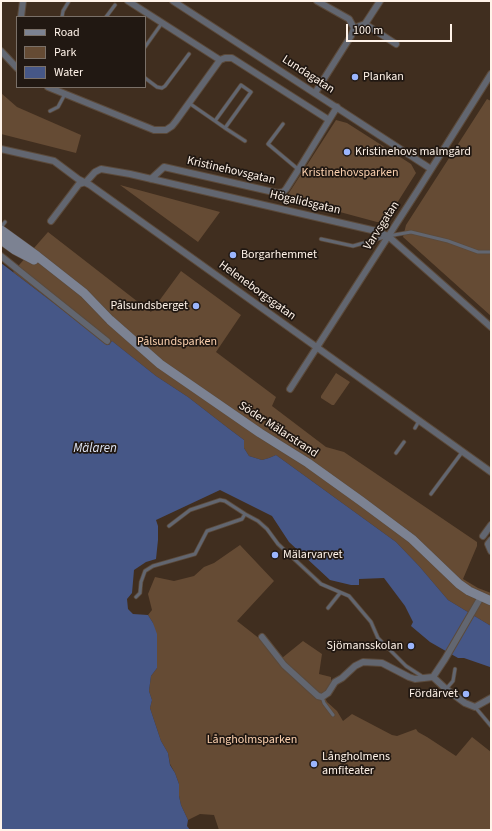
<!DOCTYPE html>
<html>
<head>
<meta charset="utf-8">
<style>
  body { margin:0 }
  #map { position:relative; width:492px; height:831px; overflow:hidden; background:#402e1f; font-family:"Source Sans 3",sans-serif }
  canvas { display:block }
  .frame { position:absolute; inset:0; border:2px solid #fff3e9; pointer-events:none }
  .legend { position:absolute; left:16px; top:16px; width:130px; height:72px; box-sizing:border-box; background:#211812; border:1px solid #7a7068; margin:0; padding:5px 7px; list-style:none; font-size:12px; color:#fff3e9 }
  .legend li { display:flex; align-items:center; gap:8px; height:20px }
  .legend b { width:20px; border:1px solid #7a7068 }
  .scale { position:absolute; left:346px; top:24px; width:106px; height:18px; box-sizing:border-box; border:2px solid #fff3e9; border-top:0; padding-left:5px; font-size:12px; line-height:14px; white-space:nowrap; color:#fff3e9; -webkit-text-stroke:3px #211812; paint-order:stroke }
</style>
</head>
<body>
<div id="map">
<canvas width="492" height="831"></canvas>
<div class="frame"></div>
<ul class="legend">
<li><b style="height:5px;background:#7c8292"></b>Road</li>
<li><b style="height:11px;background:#654b34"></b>Park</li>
<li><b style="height:11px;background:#465787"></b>Water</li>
</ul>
<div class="scale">100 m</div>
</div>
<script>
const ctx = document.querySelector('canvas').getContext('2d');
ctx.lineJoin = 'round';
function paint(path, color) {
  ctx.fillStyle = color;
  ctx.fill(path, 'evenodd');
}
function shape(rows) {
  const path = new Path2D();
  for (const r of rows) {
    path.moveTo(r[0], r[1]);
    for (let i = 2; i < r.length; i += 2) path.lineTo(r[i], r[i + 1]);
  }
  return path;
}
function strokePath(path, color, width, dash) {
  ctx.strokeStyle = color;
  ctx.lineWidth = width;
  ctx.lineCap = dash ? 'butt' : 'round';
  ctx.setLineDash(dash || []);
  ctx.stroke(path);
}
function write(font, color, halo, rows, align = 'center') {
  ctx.font = font + ' "Source Sans 3",sans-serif';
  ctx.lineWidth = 3.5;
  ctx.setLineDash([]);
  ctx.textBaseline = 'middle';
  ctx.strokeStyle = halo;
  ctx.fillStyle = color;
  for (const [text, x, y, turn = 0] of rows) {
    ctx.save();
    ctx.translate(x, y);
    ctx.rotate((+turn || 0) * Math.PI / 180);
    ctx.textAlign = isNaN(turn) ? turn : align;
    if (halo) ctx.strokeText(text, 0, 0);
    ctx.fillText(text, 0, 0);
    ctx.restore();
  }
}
const green = shape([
  [1,93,17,107,81,135,76,153,1,134],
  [487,99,491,101,491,316,403,237,406,225],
  [336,120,347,123,411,164,416,173,385,222,377,222,325,208,285,199],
  [120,185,220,212,198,242],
  [48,232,151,312,181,271,241,315,216,352,276,397,272,406,326,447,344,452,477,542,477,546,463,579,478,588,491,593,491,626,448,600,419,566,396,542,276,455,269,458,262,460,249,456,244,448,244,440,228,428,188,397,156,376,112,341,109,345,13,272],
  [336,373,350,382,334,405,332,405,321,398,321,396],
  [240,545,274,581,237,621,260,639,282,658,303,641,322,654,319,674,331,677,331,683,323,694,327,702,337,711,343,721,352,714,392,735,397,736,416,729,418,732,427,737,456,756,472,737,491,752,491,830,219,830,214,815,200,814,188,820,181,805,179,796,179,784,175,773,170,764,168,753,161,741,150,708,152,700,149,691,151,676,157,668,153,623,148,615,152,610,148,594,155,577,174,581,194,576,204,567,214,563]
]);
const water = shape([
  [1,263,109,345,112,341,156,376,188,397,228,428,244,440,244,448,249,456,262,460,269,458,276,455,396,542,419,566,448,600,491,626,491,665,490,667,464,658,458,658,430,642,411,626,413,622,405,606,384,578,359,579,359,585,351,585,330,580,289,542,272,516,220,490,156,520,158,526,158,540,156,559,146,562,134,570,132,593,127,599,128,609,133,614,148,615,153,623,157,634,157,668,151,676,149,691,152,700,150,708,161,741,168,753,170,765,175,773,179,784,179,796,181,805,188,820,187,826,190,830,1,830]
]);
const lane = shape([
  [62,17,63,11,69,1],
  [106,17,115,5],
  [145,47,162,23],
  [145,78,157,87,162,88,165,86,189,54],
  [189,103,215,121,225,128,251,92,241,85,215,121],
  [50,111,58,107,65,94],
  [283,124,268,144,299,170],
  [225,128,245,141],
  [1,227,5,222],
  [321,239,353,246,388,236,411,232,448,241,478,252,491,252],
  [415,428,419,421],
  [396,453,404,442],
  [431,494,463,451],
  [169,526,190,510,220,500,225,501,245,514],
  [136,597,140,593,141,582,145,571,153,566,195,554,207,531,242,519,245,514,258,521,267,529,278,544,321,584,349,596,371,622,378,638,406,666,423,677],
  [328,608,340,593],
  [446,689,453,681,455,669],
  [322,697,324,703,333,715],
  [475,707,491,726]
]);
const street = shape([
  [128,1,220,60],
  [173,1,431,169],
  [317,1,349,19,354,28],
  [21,17,23,1],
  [365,24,396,44],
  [354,28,365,24,380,1],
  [1,51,17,68],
  [220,60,225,58,232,58,329,120],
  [48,87,154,130,166,130,172,126,176,121,220,60],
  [315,93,351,36,354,28],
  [1,149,54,161,78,179,90,185,491,472],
  [151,179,164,167,278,193,283,192,286,189,302,164,337,107],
  [51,221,79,184,86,182,95,172,101,169,130,174,376,231,388,236,491,327],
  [1,256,107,341],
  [290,389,418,190,491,74],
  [483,536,491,525],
  [491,540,488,544,491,551],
  [262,637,284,665,318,696,322,697,328,693,335,682,342,678,355,666,363,662,382,663,409,677,415,679,433,677,445,659,481,597],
  [433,677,446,689,465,703,475,707,491,698]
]);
const secondary = shape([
  [1,230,37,256,84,293,110,320,160,364,260,433,308,463,361,501,412,539,459,584,469,591,491,601],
  [1,240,15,250,34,260]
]);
const markers = [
  [355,77,4,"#9bb5fd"],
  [347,152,4,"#9bb5fd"],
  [233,255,4,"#9bb5fd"],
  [196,306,4,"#9bb5fd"],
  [275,555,4,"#9bb5fd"],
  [411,646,4,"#9bb5fd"],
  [466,694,4,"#9bb5fd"],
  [314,764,4,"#9bb5fd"]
];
const streetNames = [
  ["Lundagatan",308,75,33],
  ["Kristinehovsgatan",231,171,13],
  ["Högalidsgatan",305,203,13],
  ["Varvsgatan",382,226,-57],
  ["Heleneborgsgatan",257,291,36],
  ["Söder Mälarstrand",278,430,33]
];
const poiNames = [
  ["Plankan",363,77],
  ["Kristinehovs malmgård",355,152],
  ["Borgarhemmet",241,255],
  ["Pålsundsberget",188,306,"right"],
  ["Mälarvarvet",283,555],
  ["Sjömansskolan",403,646,"right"],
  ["Fördärvet",458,694,"right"],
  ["Långholmens",322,757],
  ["amfiteater",322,771]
];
const parkNames = [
  ["Kristinehovsparken",350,173],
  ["Pålsundsparken",177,342],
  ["Långholmsparken",252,740]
];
const waterNames = [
  ["Mälaren",95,449]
];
paint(green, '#654b34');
paint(water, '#465787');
strokePath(lane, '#5b4a3b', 4.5);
strokePath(street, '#5b4a3b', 8);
strokePath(secondary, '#5b4a3b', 10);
strokePath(lane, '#626670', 3);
strokePath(street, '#626670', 6);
strokePath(secondary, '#7c8292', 9);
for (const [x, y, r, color] of markers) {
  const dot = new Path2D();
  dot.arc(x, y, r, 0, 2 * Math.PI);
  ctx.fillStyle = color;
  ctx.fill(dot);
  strokePath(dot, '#211812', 1.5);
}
write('12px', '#fff3e9', '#211812', streetNames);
write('12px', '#fff3e9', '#211812', poiNames, 'left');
write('12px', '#fdd2b0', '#211812', parkNames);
write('italic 13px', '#dee4f4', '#211812', waterNames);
</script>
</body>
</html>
